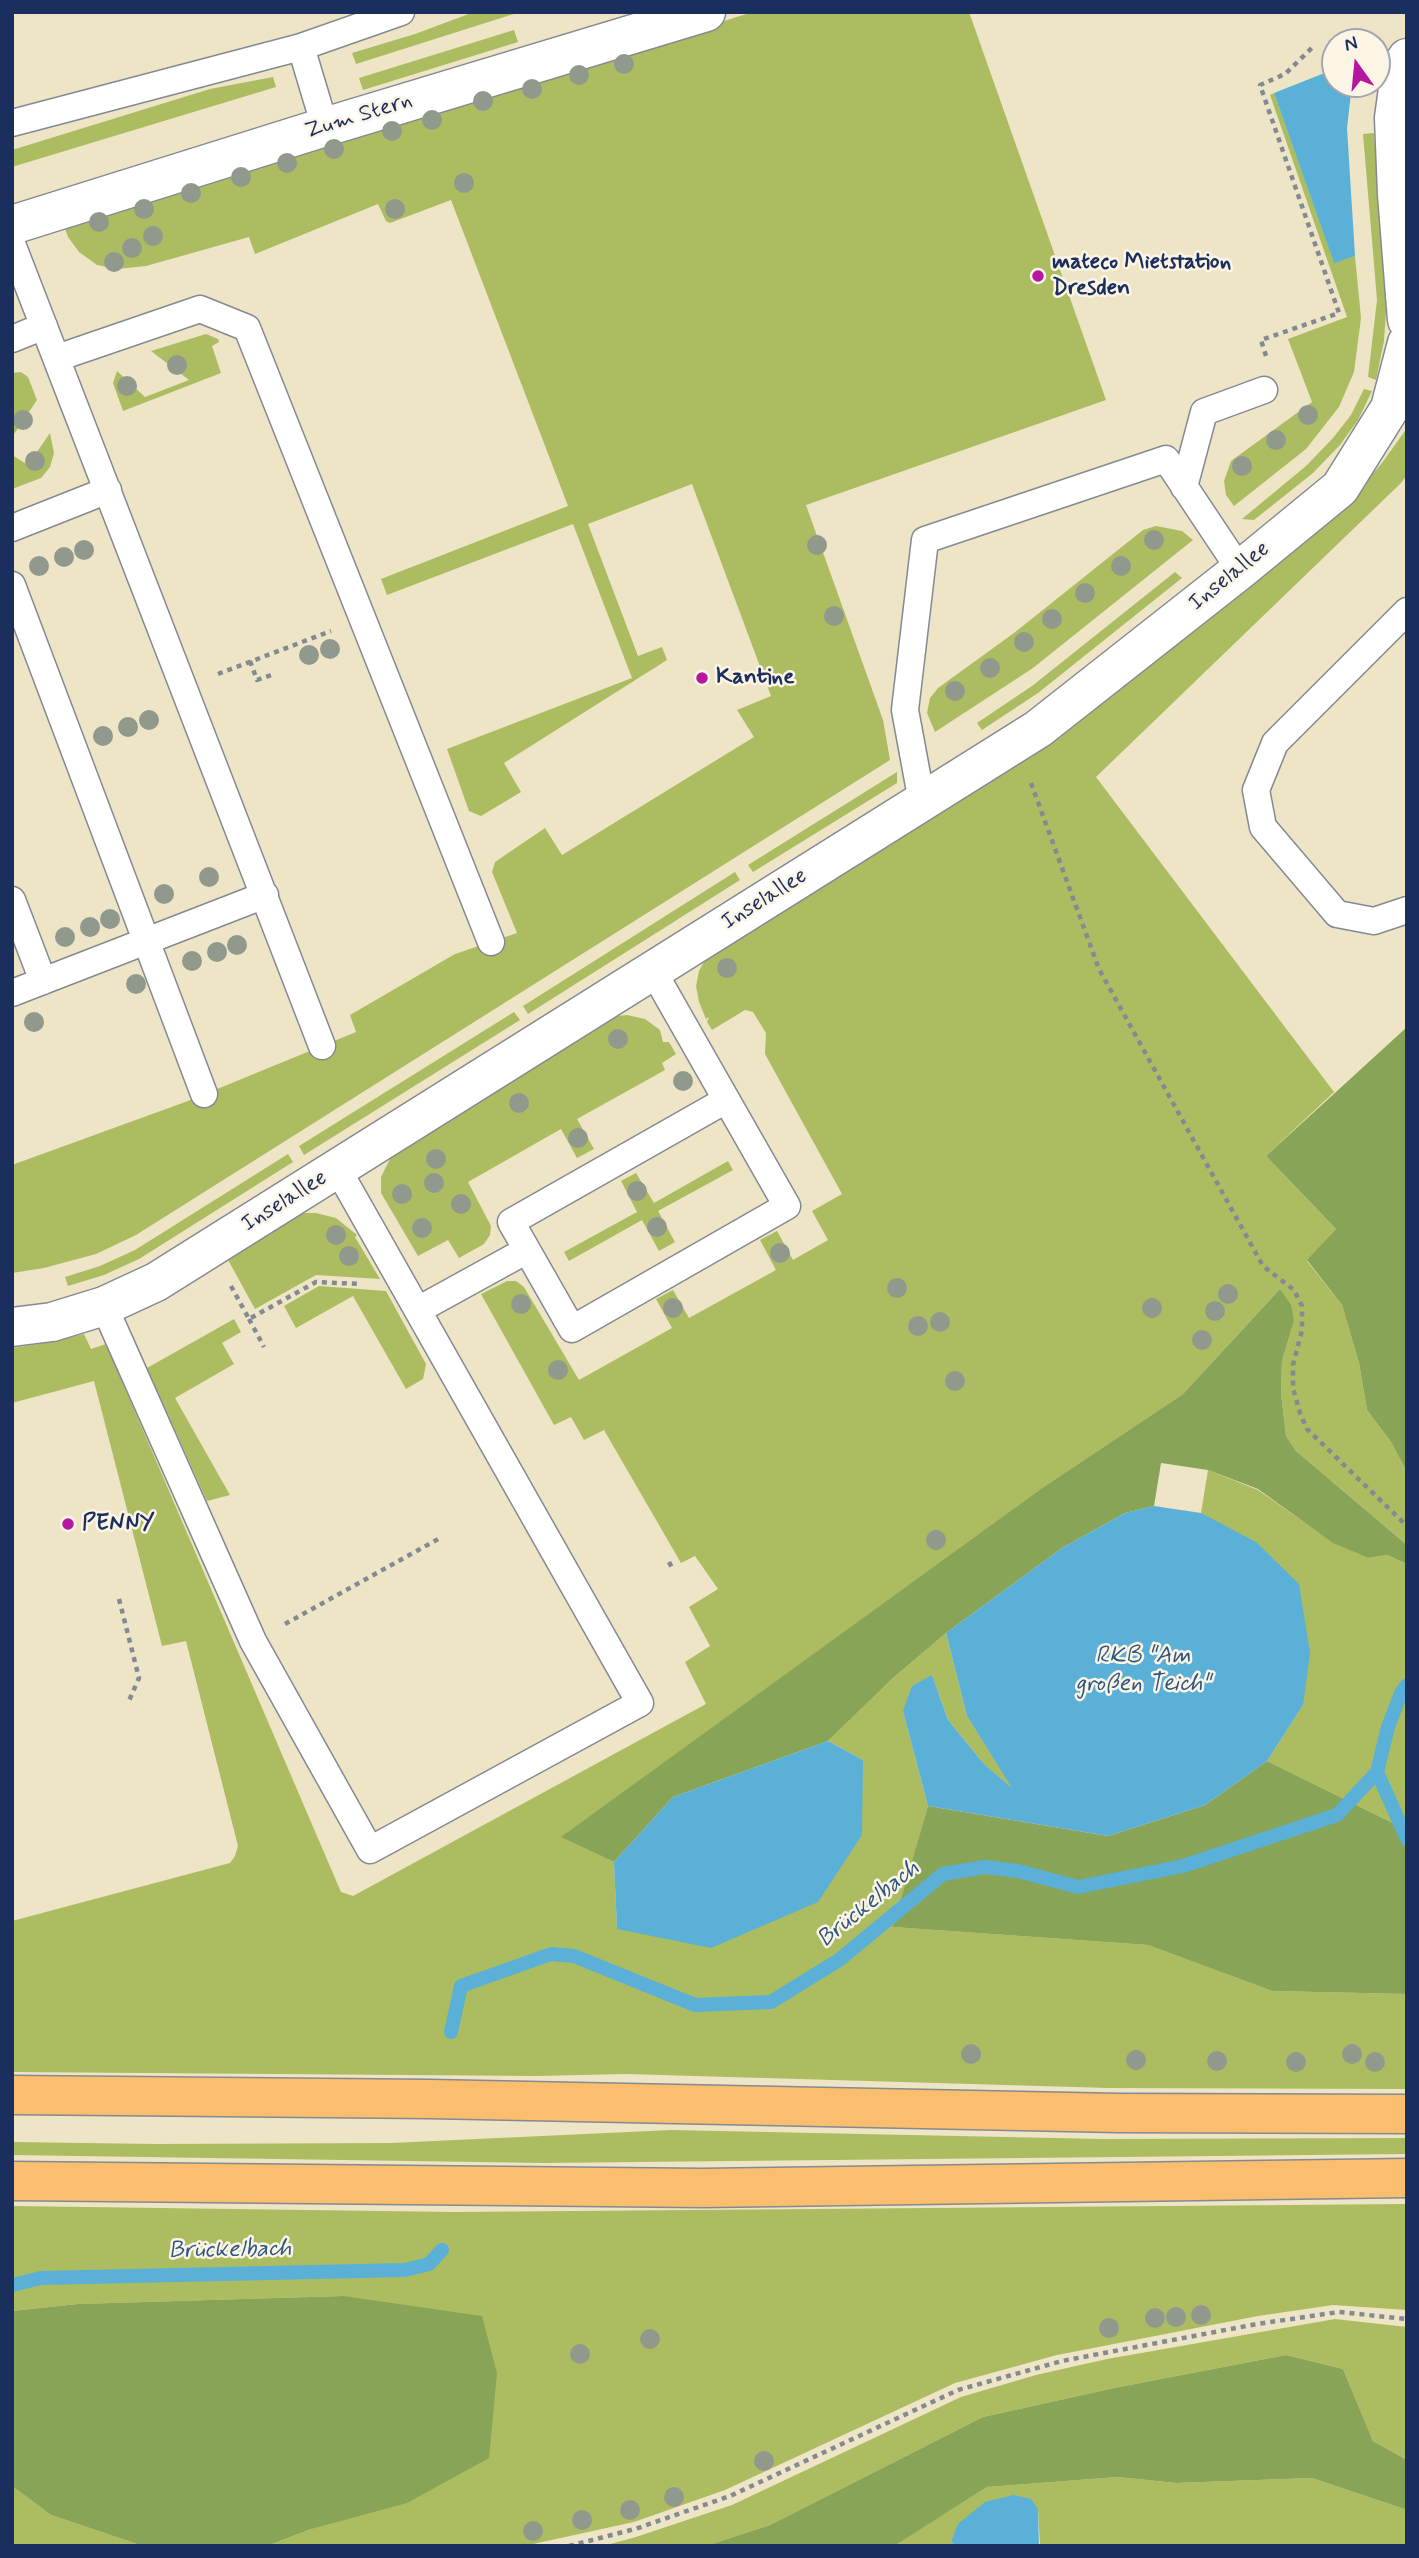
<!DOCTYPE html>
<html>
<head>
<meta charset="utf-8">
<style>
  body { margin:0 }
  #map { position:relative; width:1419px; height:2558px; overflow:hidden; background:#ede5c6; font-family:Mynerve,sans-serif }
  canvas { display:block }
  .frame { position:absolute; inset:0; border:14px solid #1b2f5e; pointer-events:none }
  .north { position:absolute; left:1321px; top:28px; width:70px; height:70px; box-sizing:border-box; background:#fcf5e5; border:2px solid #a2a6af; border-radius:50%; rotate:345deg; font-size:19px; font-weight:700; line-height:28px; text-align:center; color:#1b2f5e }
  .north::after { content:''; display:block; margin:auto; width:24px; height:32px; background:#b5179e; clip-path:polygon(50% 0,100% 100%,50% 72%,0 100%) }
</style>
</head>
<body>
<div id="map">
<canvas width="1419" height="2558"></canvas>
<div class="frame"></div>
<div class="north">N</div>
</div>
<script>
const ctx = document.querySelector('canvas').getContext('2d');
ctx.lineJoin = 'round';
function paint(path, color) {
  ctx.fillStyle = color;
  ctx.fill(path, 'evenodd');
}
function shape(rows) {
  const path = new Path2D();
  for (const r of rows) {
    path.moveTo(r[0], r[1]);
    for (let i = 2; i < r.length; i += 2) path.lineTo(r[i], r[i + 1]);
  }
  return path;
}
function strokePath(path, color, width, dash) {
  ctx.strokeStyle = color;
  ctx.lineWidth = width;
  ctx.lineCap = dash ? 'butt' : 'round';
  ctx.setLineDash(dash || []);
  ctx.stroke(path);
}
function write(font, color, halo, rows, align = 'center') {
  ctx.font = font + ' Mynerve,sans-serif';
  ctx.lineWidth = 5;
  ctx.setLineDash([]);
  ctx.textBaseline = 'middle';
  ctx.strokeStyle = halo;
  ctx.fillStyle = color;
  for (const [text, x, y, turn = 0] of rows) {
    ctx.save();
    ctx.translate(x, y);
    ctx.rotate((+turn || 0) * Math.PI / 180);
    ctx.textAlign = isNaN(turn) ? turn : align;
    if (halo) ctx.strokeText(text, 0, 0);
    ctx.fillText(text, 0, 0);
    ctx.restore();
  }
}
const green = shape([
  [474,12,520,12,356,64,352,53,415,34],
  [753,12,969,12,1106,400,806,505,883,720,890,760,136,1235,96,1254,44,1268,12,1273,12,1165,188,1101,356,1032,350,1015,455,954,517,933,492,872,495,862,545,828,562,855,754,737,737,710,771,696,692,484,588,524,638,656,662,647,667,660,504,763,521,792,481,816,469,811,447,749,632,678,573,524,387,595,381,579,568,506,451,200,390,223,386,221,378,204,255,254,249,237,146,266,117,269,97,265,79,252,68,237,64,226],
  [514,30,518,42,363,90,359,78],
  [273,77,276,87,12,167,12,150,210,89],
  [1274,93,1334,262,1355,256,1361,318,1354,372,1339,407,1306,449,1234,506,1226,495,1224,481,1231,461,1312,402,1288,339,1347,317,1270,95],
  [1374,133,1387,299,1384,341,1376,380,1368,377,1377,300,1363,134],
  [206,334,218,339,219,342,212,346,221,373,123,411,113,383,117,371,145,397,189,380,151,351],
  [21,372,28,377,37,400,12,437,12,373],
  [1364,389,1372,391,1358,420,1340,445,1313,473,1254,520,1242,519,1306,466,1333,438,1351,415],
  [1407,428,1407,475,1401,483,1096,777,1334,1092,1266,1156,1336,1229,1307,1261,1342,1305,1359,1363,1367,1410,1391,1442,1407,1472,1407,1545,1296,1451,1286,1436,1281,1393,1282,1361,1294,1321,1280,1289,1183,1394,1042,1488,562,1837,614,1862,617,1928,863,1760,828,1741,893,1678,946,1633,967,1716,1014,1790,984,1764,948,1720,932,1675,903,1711,928,1806,894,1927,1148,1945,1272,1991,1407,1994,1407,2089,1109,2088,626,2074,537,2076,12,2072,12,1921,230,1863,235,1856,238,1846,186,1641,162,1646,94,1381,12,1403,12,1348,46,1343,84,1334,91,1349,106,1344,341,1892,353,1896,706,1704,685,1662,710,1646,689,1607,718,1589,695,1556,681,1563,604,1430,584,1440,571,1417,554,1425,481,1294,507,1281,516,1281,524,1287,579,1380,672,1328,656,1299,673,1290,689,1318,776,1270,760,1240,777,1231,793,1260,828,1240,812,1211,842,1194,765,1054,766,1033,753,1012,745,1010,712,1030,707,1022,709,1017,706,1019,699,1002,696,986,699,971,708,954,1345,505,1382,463],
  [50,433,54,453,50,467,41,478,12,489,12,455,28,465],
  [1156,526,1182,531,1193,540,1033,668,935,732,927,713,930,698,938,688,1014,633,1143,530],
  [1175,572,1182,578,1038,693,982,730,977,723,1032,686],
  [897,772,897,783,753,872,748,865],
  [735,872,740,880,528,1014,523,1006],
  [514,1012,520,1020,304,1155,299,1146],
  [627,1015,645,1019,660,1030,663,1042,669,1042,676,1054,662,1063,665,1070,577,1119,594,1149,577,1158,561,1129,468,1182,491,1226,490,1235,484,1244,459,1258,448,1240,418,1256,381,1193,381,1177,393,1153,608,1017],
  [288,1154,293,1162,139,1259,104,1275,68,1286,65,1277,100,1266,135,1250],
  [728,1161,733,1170,658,1211,675,1242,659,1251,642,1220,569,1261,564,1252,637,1212,621,1181,636,1173,654,1203],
  [299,1213,316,1213,336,1218,357,1235,355,1237,380,1279,316,1275,255,1309,227,1258],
  [319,1286,386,1291,426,1364,423,1379,406,1389,353,1296,296,1328,284,1306],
  [234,1319,241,1332,222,1343,234,1364,175,1398,230,1495,207,1501,147,1368],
  [1208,1470,1258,1490,1334,1543,1368,1558,1387,1555,1407,1564,1407,1830,1267,1761,1303,1705,1201,1513],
  [671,2130,1102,2139,1407,2138,1407,2154,543,2163,12,2155,12,2142,156,2144,391,2143],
  [1407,2204,1407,2310,1333,2305,1258,2316,1057,2355,955,2383,725,2490,634,2522,524,2546,267,2546,311,2529,343,2296,78,2304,12,2311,12,2206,455,2212],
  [1335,2319,1407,2327,1407,2460,1373,2441,1343,2369,1286,2355,1114,2388,983,2417,770,2525,706,2546,603,2546,636,2537,732,2505,961,2397,1036,2375,1107,2359],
  [1118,2477,1176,2483,1312,2478,1407,2510,1407,2546,1040,2546,1038,2509,951,2542,957,2546,900,2546,898,2543,987,2487],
  [12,2486,51,2515,140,2545,155,2546,12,2546]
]);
const forest = shape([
  [1407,1027,1407,1472,1391,1442,1367,1410,1359,1363,1342,1305,1307,1260,1336,1229,1266,1156],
  [1280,1289,1291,1305,1294,1321,1282,1361,1281,1393,1286,1436,1296,1451,1407,1545,1407,1564,1387,1555,1368,1558,1333,1543,1258,1489,1208,1470,1161,1463,1154,1506,1125,1513,1062,1548,946,1633,893,1678,828,1741,673,1797,614,1862,561,1837,1042,1488,1183,1394],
  [1267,1761,1407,1830,1407,1994,1272,1991,1148,1945,893,1927,928,1806,1108,1836,1205,1805],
  [343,2296,482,2316,497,2373,489,2458,407,2503,311,2529,267,2546,140,2545,51,2515,12,2486,12,2311,78,2304],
  [1286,2355,1343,2369,1373,2441,1407,2460,1407,2510,1312,2478,1176,2483,1118,2477,987,2487,894,2546,706,2546,770,2525,983,2417,1114,2388]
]);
const water = shape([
  [1322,74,1335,75,1335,84,1352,84,1347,128,1355,256,1334,263,1274,93],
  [1154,1506,1201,1513,1256,1542,1299,1584,1310,1653,1303,1705,1267,1761,1205,1805,1108,1836,928,1806,903,1711,912,1686,932,1675,948,1720,984,1764,1012,1788,967,1716,946,1633,1062,1548,1125,1513],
  [828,1741,863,1760,862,1835,818,1902,711,1948,617,1929,614,1862,673,1797],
  [1013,2495,1031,2499,1038,2509,1039,2546,957,2546,951,2542,958,2524,985,2502]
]);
const stream = shape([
  [1377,1772,1407,1839],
  [451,2032,461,1986,551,1954,574,1956,695,2005,771,2002,839,1960,943,1874,985,1867,1018,1871,1078,1887,1183,1866,1337,1815,1377,1772,1388,1727,1401,1693,1407,1685],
  [12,2285,41,2278,405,2270,429,2264,442,2250]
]);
const path = shape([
  [1266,356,1261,340,1339,313,1260,85,1285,74,1315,45],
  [250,661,257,680,274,674],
  [218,674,331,631],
  [1031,783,1099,969,1263,1266,1294,1290,1302,1306,1302,1330,1293,1365,1293,1388,1300,1413,1307,1429,1407,1526],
  [231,1286,249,1319,316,1282,361,1284],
  [249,1319,264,1347],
  [669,1562,672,1568],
  [119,1599,139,1678,128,1703],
  [285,1624,440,1538],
  [569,2546,635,2529,730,2496,958,2390,1062,2361,1257,2324,1339,2312,1407,2319]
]);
const service = shape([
  [301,47,325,127],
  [12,123,301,47,401,12],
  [12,244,322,1046],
  [12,339,44,326],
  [57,358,200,309,247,328,491,942],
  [1184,487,1204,412,1264,390],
  [12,528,108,490],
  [12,585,204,1094],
  [1407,611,1275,743,1256,790,1263,827,1337,914,1374,921,1407,910],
  [922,802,905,710,925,540,1166,459,1240,570],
  [12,900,43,981],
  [653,971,787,1206,572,1329,511,1222,726,1100],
  [12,993,265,895],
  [104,1306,253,1641,370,1850,640,1703,337,1168],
  [418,1310,527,1250]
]);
const minor = shape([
  [1407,58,1401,67,1394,118,1397,194,1407,320],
  [12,225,325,127,706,12],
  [12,1327,52,1322,104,1306,156,1282,1038,729,1240,570,1340,488,1390,408,1407,343]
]);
const primary = shape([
  [12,2095,430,2099,1119,2113,1407,2114],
  [12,2181,703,2188,1407,2178]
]);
const trees = [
  [624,64],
  [579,75],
  [532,89],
  [483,101],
  [432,120],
  [392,131],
  [334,149],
  [287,163],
  [241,177],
  [464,183],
  [191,193],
  [144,209],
  [395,209],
  [99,222],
  [153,236],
  [132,248],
  [114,262],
  [177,365],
  [127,386],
  [1308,415],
  [23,420],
  [1276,440],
  [35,461],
  [1242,466],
  [1154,540],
  [817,545],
  [84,550],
  [64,557],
  [39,566],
  [1121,566],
  [1085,593],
  [834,616],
  [1052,619],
  [1024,642],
  [330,649],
  [309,655],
  [990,668],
  [955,691],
  [149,720],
  [128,727],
  [103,736],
  [209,877],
  [164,894],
  [110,919],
  [90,927],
  [65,937],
  [237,945],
  [217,952],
  [192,961],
  [727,968],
  [136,984],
  [34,1022],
  [618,1039],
  [683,1081],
  [519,1103],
  [578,1138],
  [436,1159],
  [434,1183],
  [637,1191],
  [402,1194],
  [461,1204],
  [657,1227],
  [422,1228],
  [336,1235],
  [780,1253],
  [349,1256],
  [897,1288],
  [1228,1294],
  [521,1304],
  [673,1308],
  [1152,1308],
  [1215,1311],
  [940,1322],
  [918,1326],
  [1202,1340],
  [558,1370],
  [955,1381],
  [936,1540],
  [971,2054],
  [1352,2054],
  [1136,2060],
  [1217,2061],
  [1296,2062],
  [1375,2062],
  [1201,2315],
  [1176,2317],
  [1155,2318],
  [1109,2328],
  [650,2339],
  [580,2354],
  [764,2461],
  [674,2497],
  [630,2510],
  [582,2520],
  [533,2531]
];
const markers = [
  [1038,276,7,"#b5179e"],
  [702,678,7,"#b5179e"],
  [68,1524,7,"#b5179e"]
];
const streetNames = [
  ["Zum Stern",359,117,-17],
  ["Inselallee",1230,577,-39],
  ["Inselallee",765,900,-32],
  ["Inselallee",285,1202,-32]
];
const poiNames = [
  ["mateco Mietstation",1052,263],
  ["Dresden",1052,289],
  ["Kantine",716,678],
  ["PENNY",82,1524]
];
const waterNames = [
  ["RKB \"Am",1143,1657],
  ["großen Teich\"",1143,1685],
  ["Brückelbach",869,1905,-39],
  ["Brückelbach",230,2251,-1]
];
paint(green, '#abbd60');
paint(forest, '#88a456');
paint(water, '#5ab0d6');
strokePath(stream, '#5ab0d6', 14);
strokePath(service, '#848a92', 29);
strokePath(minor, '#848a92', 41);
strokePath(primary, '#848a92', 41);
strokePath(path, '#848a92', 4.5, [5, 5]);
strokePath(service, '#fff', 26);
strokePath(minor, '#fff', 38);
strokePath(primary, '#fbbd6e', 38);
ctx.fillStyle = '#91998d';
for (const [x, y] of trees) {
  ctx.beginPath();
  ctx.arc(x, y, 10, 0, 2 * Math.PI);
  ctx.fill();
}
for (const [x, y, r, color] of markers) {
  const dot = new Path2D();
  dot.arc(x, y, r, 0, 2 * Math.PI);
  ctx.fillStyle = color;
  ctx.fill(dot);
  strokePath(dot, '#fcf5e5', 2.5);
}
write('23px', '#1b2f5e', '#fcf5e5', streetNames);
write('bold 23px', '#1b2f5e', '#fcf5e5', poiNames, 'left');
write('italic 24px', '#2e5682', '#fcf5e5', waterNames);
</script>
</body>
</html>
